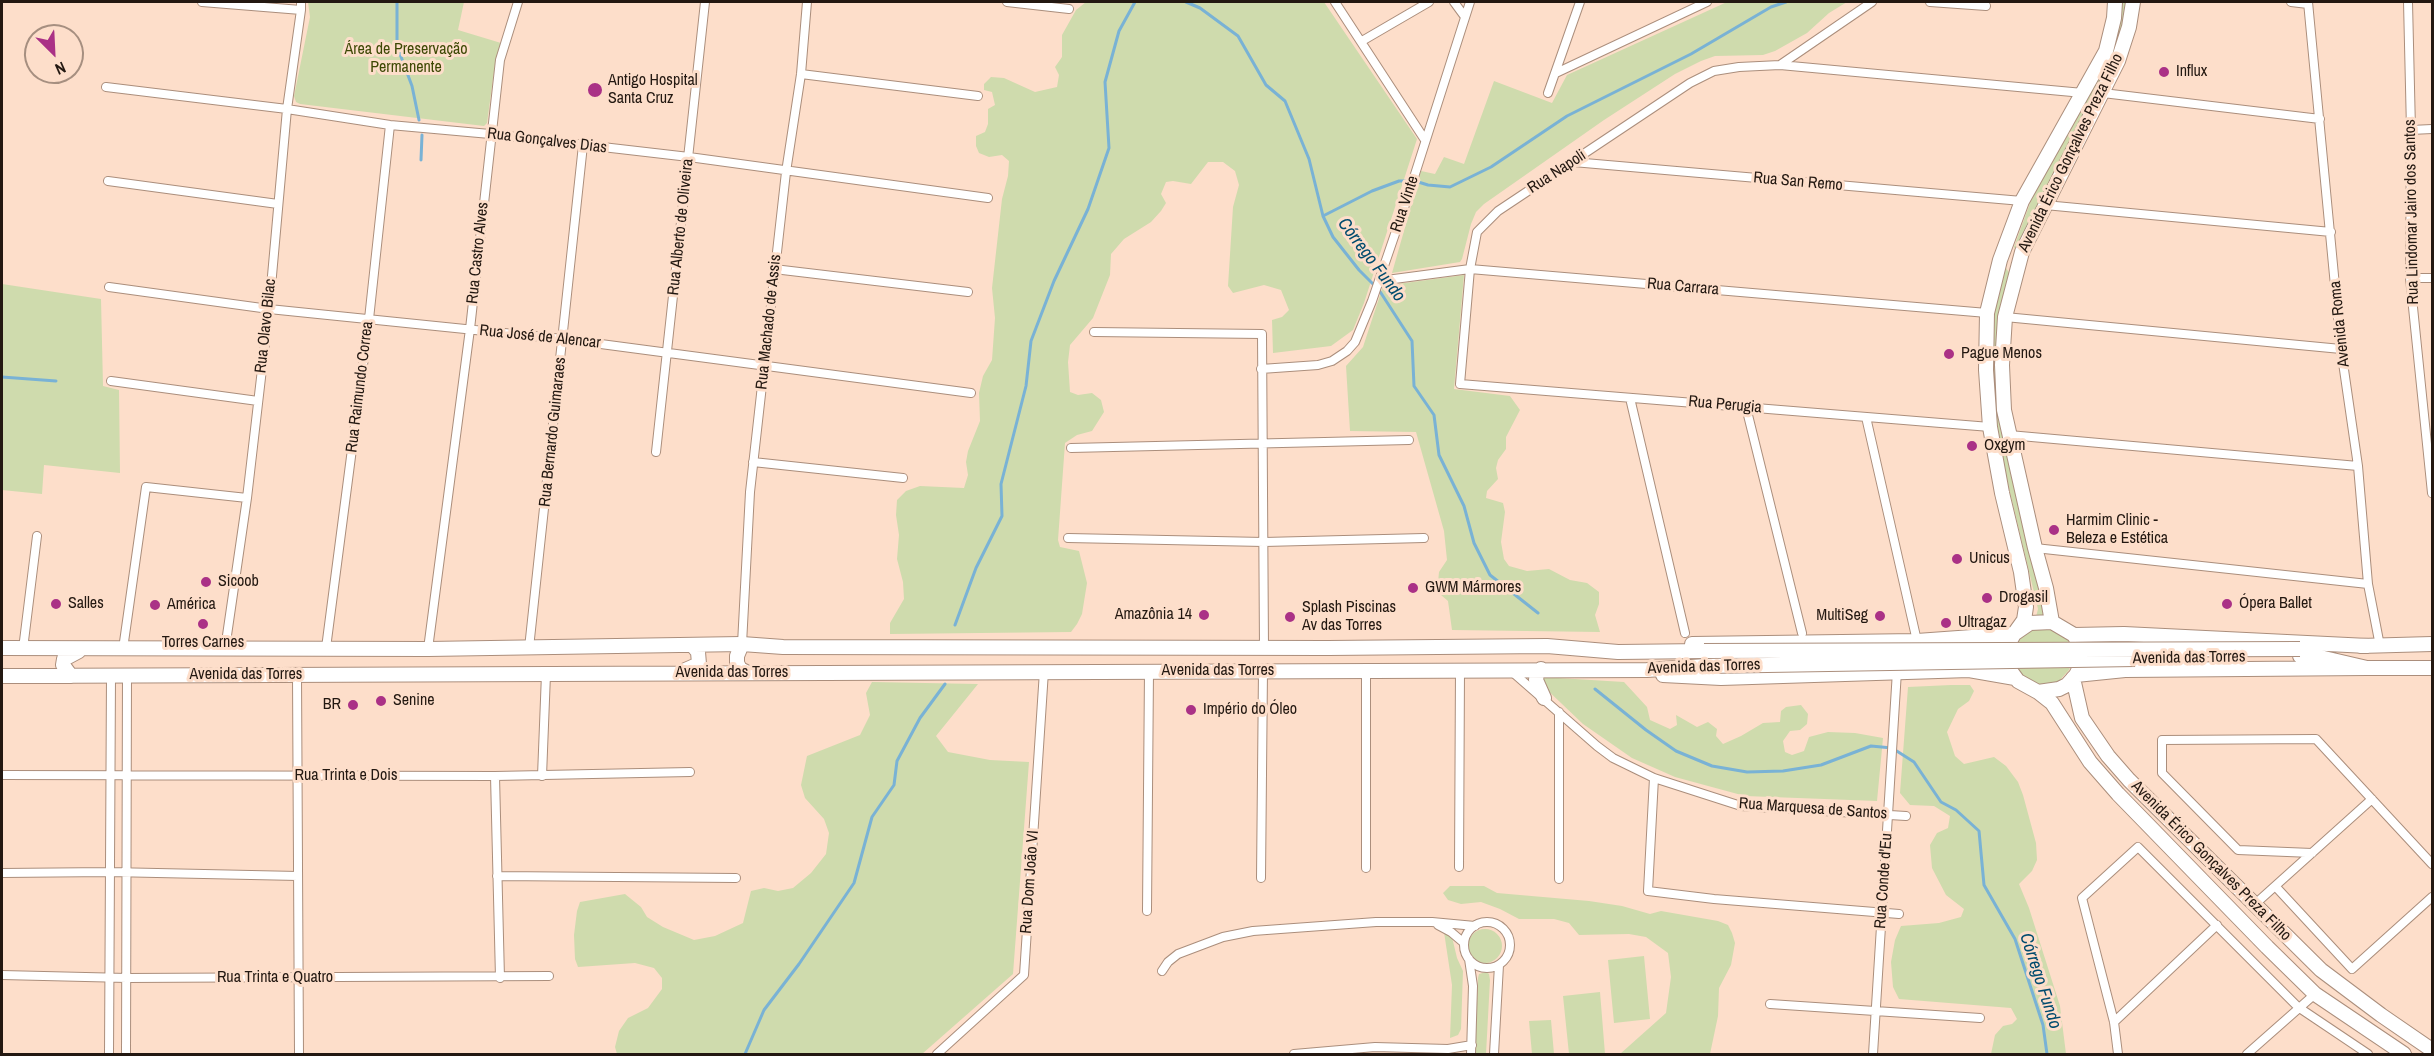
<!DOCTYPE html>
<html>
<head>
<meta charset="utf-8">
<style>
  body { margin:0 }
  #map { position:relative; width:2434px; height:1056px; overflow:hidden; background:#fddeca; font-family:"Archivo Narrow",sans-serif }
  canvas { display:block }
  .frame { position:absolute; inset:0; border:3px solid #231811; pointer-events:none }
  .north { position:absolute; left:24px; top:24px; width:60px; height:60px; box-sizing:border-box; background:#fddeca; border:2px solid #a68f80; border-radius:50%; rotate:156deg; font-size:16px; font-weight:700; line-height:24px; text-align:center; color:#231811 }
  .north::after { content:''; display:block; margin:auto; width:21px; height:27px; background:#aa3186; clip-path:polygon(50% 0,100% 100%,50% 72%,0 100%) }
</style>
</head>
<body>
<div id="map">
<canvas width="2434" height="1056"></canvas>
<div class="frame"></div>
<div class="north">N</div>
</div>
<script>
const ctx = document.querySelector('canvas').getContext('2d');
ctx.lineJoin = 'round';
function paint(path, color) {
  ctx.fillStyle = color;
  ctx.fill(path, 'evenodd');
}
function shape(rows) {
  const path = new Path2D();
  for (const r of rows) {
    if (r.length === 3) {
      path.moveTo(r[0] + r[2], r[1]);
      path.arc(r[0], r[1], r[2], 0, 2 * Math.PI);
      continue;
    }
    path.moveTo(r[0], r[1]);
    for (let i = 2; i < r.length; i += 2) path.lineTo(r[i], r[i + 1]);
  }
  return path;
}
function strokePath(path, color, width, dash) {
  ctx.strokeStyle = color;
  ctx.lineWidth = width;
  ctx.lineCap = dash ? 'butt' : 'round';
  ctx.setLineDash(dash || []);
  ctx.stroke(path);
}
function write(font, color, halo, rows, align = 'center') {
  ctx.font = font + ' "Archivo Narrow",sans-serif';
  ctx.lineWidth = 6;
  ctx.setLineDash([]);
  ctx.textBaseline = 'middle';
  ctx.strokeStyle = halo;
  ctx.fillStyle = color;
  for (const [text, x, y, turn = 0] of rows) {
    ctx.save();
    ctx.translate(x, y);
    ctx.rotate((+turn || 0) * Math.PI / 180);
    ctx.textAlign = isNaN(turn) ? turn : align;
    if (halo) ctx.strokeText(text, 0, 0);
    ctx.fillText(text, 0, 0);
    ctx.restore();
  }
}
const green = shape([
  [308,2,464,2,458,30,501,43,495,64,487,123,484,126,300,104,296,102,294,96,310,17],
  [1086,2,1324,2,1417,139,1364,303,1353,330,1331,346,1273,353,1272,320,1282,317,1289,310,1281,290,1264,285,1233,293,1228,286,1233,207,1239,185,1235,171,1223,162,1208,162,1191,184,1173,181,1166,182,1161,194,1166,203,1161,211,1151,222,1124,239,1111,254,1110,275,1093,318,1070,345,1068,362,1070,392,1078,395,1092,393,1101,400,1104,412,1092,431,1077,435,1065,443,1058,540,1060,547,1079,551,1087,583,1082,614,1077,624,1071,632,890,634,890,623,904,599,903,582,897,559,899,535,896,515,897,500,906,491,920,486,964,488,968,475,966,462,968,451,980,421,979,393,983,376,992,360,995,318,992,288,1002,199,1008,176,1009,161,1002,155,989,157,979,153,976,146,976,136,985,132,988,124,988,109,995,105,992,92,984,90,984,84,991,77,1004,78,1035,92,1057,87,1059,75,1055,67,1062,57,1062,35,1076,10],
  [1727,2,1847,2,1829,13,1807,33,1775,51,1763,55,1715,56,1701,61,1675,74,1604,120,1484,204,1476,212,1471,224,1462,259,1460,262,1392,273,1421,171,1435,174,1444,157,1464,164,1494,81,1552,103,1567,75],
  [2119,2,2128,2,2117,49,2088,111,2015,249,2014,247,2033,195,2088,93],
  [2006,268,2010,274,1998,362,2050,616,2036,617,2038,609,1995,430,1991,358,1994,314],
  [1464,275,1454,389,1510,396,1520,410,1506,437,1506,449,1498,460,1496,468,1498,479,1487,491,1486,498,1503,503,1505,512,1501,542,1504,559,1509,566,1527,571,1549,569,1570,580,1587,583,1599,592,1599,604,1595,615,1600,632,1452,630,1448,601,1441,595,1438,583,1439,572,1447,560,1444,531,1416,432,1350,431,1346,366,1363,347,1383,286],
  [2,284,101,299,103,386,119,390,120,473,44,465,42,494,2,490],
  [2047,626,2066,638,2071,645,2072,662,2069,670,2059,681,2043,687,2017,674,2015,642,2029,629],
  [1542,677,1624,682,1647,707,1650,720,1670,729,1677,725,1676,715,1697,727,1708,722,1717,729,1716,736,1723,744,1741,736,1763,723,1780,722,1781,711,1786,707,1801,705,1808,714,1807,724,1800,730,1790,731,1783,741,1785,752,1792,755,1804,751,1809,737,1828,732,1855,733,1883,738,1877,801,1745,796,1675,777,1632,758,1583,724,1540,683],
  [872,682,978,684,936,736,948,752,990,760,1029,762,1013,974,922,1054,617,1054,615,1047,619,1031,628,1018,648,1008,662,989,662,978,654,968,635,963,578,967,575,959,574,935,577,911,580,902,625,894,641,907,647,917,663,927,694,940,715,936,743,923,751,891,764,888,778,891,793,888,811,873,826,854,829,833,824,819,805,798,801,785,807,756,860,735,870,715,866,693],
  [1951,685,1970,685,1974,691,1969,701,1958,709,1947,732,1955,756,1964,764,1994,757,2006,766,2018,782,2023,795,2036,843,2037,860,2032,871,2019,884,2029,908,2060,1006,2066,1054,1991,1054,1995,1035,2003,1026,2012,1024,2017,1019,2011,1008,1899,999,1893,987,1891,962,1895,940,1901,926,1939,923,1961,917,1964,909,1946,895,1932,868,1930,845,1937,833,1948,828,1950,816,1934,806,1910,805,1900,793,1908,687],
  [1450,886,1484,886,1497,893,1589,901,1622,906,1650,914,1661,911,1718,921,1728,925,1732,933,1735,943,1731,965,1719,988,1718,1016,1710,1054,1620,1054,1666,1013,1671,977,1668,953,1646,937,1629,934,1579,935,1569,923,1554,919,1519,919,1500,909,1481,902,1461,904,1448,900,1443,893],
  [1485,946,17],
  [1444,932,1452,937,1457,958,1463,971,1461,1029,1458,1035,1450,1038,1452,985],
  [1644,956,1650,1019,1614,1023,1608,960],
  [1486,972,1489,974,1490,980,1486,1054,1475,1054,1478,978,1479,974],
  [1600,992,1605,1054,1569,1054,1563,996],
  [1551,1020,1554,1054,1532,1054,1529,1021]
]);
const stream = shape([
  [397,2,397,46,412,86,419,120],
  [1186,2,1200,8,1238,36,1266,85,1285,101,1309,159,1323,216,1333,237,1359,270,1379,290,1412,341,1414,386,1434,415,1439,455,1464,506,1474,543,1490,575,1538,613],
  [421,160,422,135],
  [1323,216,1372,191,1399,181,1415,181,1428,185,1450,187,1491,167,1567,116,1691,54,1771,7,1786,2],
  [2,377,56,381],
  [955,625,976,568,1002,516,1001,484,1026,386,1031,341,1054,281,1088,209,1109,148,1105,82,1119,31,1135,2],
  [1595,689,1646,730,1676,751,1712,766,1747,772,1783,771,1821,765,1871,746,1892,748,1914,762,1941,802,1956,810,1979,831,1984,885,2015,939,2043,1025,2047,1054],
  [745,1054,764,1010,799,964,854,883,872,817,894,785,897,761,920,718,945,684]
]);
const street = shape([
  [202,2,301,10],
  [1007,2,1069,9],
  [1335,2,1425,140],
  [1454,2,1465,17],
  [1930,2,1986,6],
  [2291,2,2308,4],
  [2308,2,2341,349,2358,466,2368,584,2380,646],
  [2408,2,2411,130,2410,278,2432,493],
  [1362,41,1429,2],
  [1780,65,1872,2],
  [1556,73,1707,2],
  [801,74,978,96],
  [106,87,287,109,390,125,490,134,689,157,988,198],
  [1548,93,1580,2],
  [2103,93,2320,119],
  [2411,130,2432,129],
  [1573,162,2022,201],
  [108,181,278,204],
  [2045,205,2331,232],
  [774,269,968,292],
  [2410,278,2432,278],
  [1379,281,1470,269,1987,313],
  [109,287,269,309,563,339,971,393],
  [2005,317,2341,349],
  [1094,332,1262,334,1264,648],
  [1261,369,1318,365,1332,361,1347,351,1355,342,1372,301,1408,196,1470,2],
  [111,381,258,401],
  [1630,398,1685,633],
  [1746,407,1802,633],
  [1866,417,1917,641],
  [1990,427,1460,384,1470,269,1477,232,1498,211,1690,83,1714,71,1739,67,1780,65,2083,93],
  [2009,435,2358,466],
  [1071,448,1409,440],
  [656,452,705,2],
  [753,462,903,478],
  [1068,538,1264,542,1424,538],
  [2035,548,2368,584],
  [742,644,750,492,786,172,801,74,807,2],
  [326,648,369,319,390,125],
  [529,648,583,145],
  [23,649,37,536],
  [123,649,146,487,247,498],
  [225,649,247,498,269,309,287,109,301,10,301,2],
  [428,649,470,329,500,60,518,2],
  [1510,670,1597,746,1613,758,1654,778,1741,806,1906,816],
  [297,675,299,1054],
  [1559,712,1559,879],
  [2,775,495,776,690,772],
  [495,776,500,978],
  [542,776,546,674],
  [1654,778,1648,891,1714,899,1899,914],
  [2312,853,2238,850,2162,773,2162,740,2316,739,2432,864],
  [1459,867,1460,669],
  [1366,868,1366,670],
  [2,873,110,872,298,876],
  [497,876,736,878],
  [1261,878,1263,670],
  [2276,887,2352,969,2432,897],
  [2254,905,2372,799],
  [1147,911,1149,671],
  [1487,945,23],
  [1438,925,1451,932,1464,943],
  [1469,959,1473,986,1471,1054],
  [1162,971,1168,962,1178,954,1223,937,1253,931,1376,922,1432,922,1475,926],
  [2,975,127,978,549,976],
  [1770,1004,1980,1018],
  [2114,1022,2217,925],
  [109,1054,111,676],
  [126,1054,127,675],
  [937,1054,1024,975,1044,671],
  [1294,1054,1375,1047,1448,1049,1472,1045],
  [1494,1054,1499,965],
  [1873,1054,1897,671],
  [2118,1054,2114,1022,2082,898,2138,847,2298,1007,2368,1054],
  [2247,1054,2315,994]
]);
const primary = shape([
  [2052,622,2046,588,2035,548,2004,410,2002,365,2005,317,2022,252,2118,61,2129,27,2133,2],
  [2074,635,2124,634,2368,646],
  [742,644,737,656,737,663,740,669,748,673],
  [1692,644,1917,641,2014,634,2030,623,2052,622,2074,635,2079,644,2082,654,2081,665,2076,675,2067,685,2059,689,2038,692,2018,681,2010,670,2008,661,2009,643,2014,634,2024,620,2026,607,2021,572,2002,493,1990,427,1986,370,1987,313,2000,260,2022,201,2106,51,2114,18,2115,2],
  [2360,646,2432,644],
  [2,648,428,649,742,644,783,647,1328,648,1547,646,1618,652,1704,651],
  [2300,656,2324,658,2367,668,2432,668],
  [1541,669,1537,673,1536,680,1544,698],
  [683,671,699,664,698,652,693,646],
  [1663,675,1721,678,1969,670,2015,678],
  [2076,675,2125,670,2367,668],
  [2,676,1647,670,1706,666],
  [71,676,63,665,64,659,79,651],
  [2073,678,2082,718,2108,756,2129,780,2321,970,2381,1015,2432,1050],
  [2038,692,2052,703,2090,762,2118,794,2267,947,2315,994,2404,1054]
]);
const primaryBridge = shape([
  [1704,651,2300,649],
  [1706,666,2135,659]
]);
const markers = [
  [2164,72,6,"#aa3186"],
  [595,90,8,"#aa3186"],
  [1949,354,6,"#aa3186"],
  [1972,446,6,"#aa3186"],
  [2054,530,6,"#aa3186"],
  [1957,559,6,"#aa3186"],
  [206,582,6,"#aa3186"],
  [1413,588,6,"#aa3186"],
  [1987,598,6,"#aa3186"],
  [56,604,6,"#aa3186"],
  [2227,604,6,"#aa3186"],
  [155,605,6,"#aa3186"],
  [1204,615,6,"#aa3186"],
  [1880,616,6,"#aa3186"],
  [1290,617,6,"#aa3186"],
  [1946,623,6,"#aa3186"],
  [203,624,6,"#aa3186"],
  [381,701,6,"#aa3186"],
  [353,705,6,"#aa3186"],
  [1191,710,6,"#aa3186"]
];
const parkNames = [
  ["Área de Preservação",406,50],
  ["Permanente",406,68]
];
const poiNames = [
  ["Influx",2176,72],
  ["Antigo Hospital",608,81],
  ["Santa Cruz",608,99],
  ["Pague Menos",1961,354],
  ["Oxgym",1984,446],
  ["Harmim Clinic -",2066,521],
  ["Beleza e Estética",2066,539],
  ["Unicus",1969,559],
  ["Sicoob",218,582],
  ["GWM Mármores",1425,588],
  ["Drogasil",1999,598],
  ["Salles",68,604],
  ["Ópera Ballet",2239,604],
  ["América",167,605],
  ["Splash Piscinas",1302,608],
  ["Av das Torres",1302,626],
  ["Amazônia 14",1192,615,"right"],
  ["MultiSeg",1868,616,"right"],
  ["Ultragaz",1958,623],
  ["Torres Carnes",203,643,"center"],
  ["Senine",393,701],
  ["BR",341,705,"right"],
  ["Império do Óleo",1203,710]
];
const streetNames = [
  ["Rua Gonçalves Dias",547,141,7],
  ["Avenida Érico Gonçalves Preza Filho",2071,153,-64],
  ["Rua Napoli",1557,172,-33],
  ["Rua San Remo",1798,182,5],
  ["Rua Vinte",1405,204,-72],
  ["Rua Lindomar Jairo dos Santos",2412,212,-91],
  ["Rua Alberto de Oliveira",681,227,-84],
  ["Rua Castro Alves",478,253,-84],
  ["Rua Carrara",1683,287,5],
  ["Rua Machado de Assis",769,322,-84],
  ["Avenida Roma",2340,324,-96],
  ["Rua Olavo Bilac",266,326,-84],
  ["Rua José de Alencar",540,337,6],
  ["Rua Raimundo Correa",360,387,-83],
  ["Rua Perugia",1725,405,5],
  ["Rua Bernardo Guimaraes",553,432,-84],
  ["Avenida das Torres",2189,658,-1],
  ["Avenida das Torres",1704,667,-2],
  ["Avenida das Torres",1218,671],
  ["Avenida das Torres",732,673],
  ["Avenida das Torres",246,675],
  ["Rua Trinta e Dois",346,776],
  ["Rua Marquesa de Santos",1813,809,4],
  ["Avenida Érico Gonçalves Preza Filho",2211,861,45],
  ["Rua Conde d'Eu",1884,881,-86],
  ["Rua Dom João VI",1030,882,-86],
  ["Rua Trinta e Quatro",275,978]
];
const waterNames = [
  ["Córrego Fundo",1371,260,53],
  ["Córrego Fundo",2040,981,72]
];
paint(green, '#cfdbad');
strokePath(stream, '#79b2d5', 3);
strokePath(street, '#ab8e7c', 10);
strokePath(primary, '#ab8e7c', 16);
strokePath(street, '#fff', 8);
strokePath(primary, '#fff', 14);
strokePath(primaryBridge, '#ab8e7c', 16, []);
strokePath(primaryBridge, '#fff', 14);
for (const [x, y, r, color] of markers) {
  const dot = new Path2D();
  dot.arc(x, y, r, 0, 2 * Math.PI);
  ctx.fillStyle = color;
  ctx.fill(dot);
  strokePath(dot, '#fddeca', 2);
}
write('16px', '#3d4804', '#fddeca', parkNames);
write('16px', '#231811', '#fddeca', poiNames, 'left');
write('16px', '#231811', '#fddeca', streetNames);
write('italic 18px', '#004b6e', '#fddeca', waterNames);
</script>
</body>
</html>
